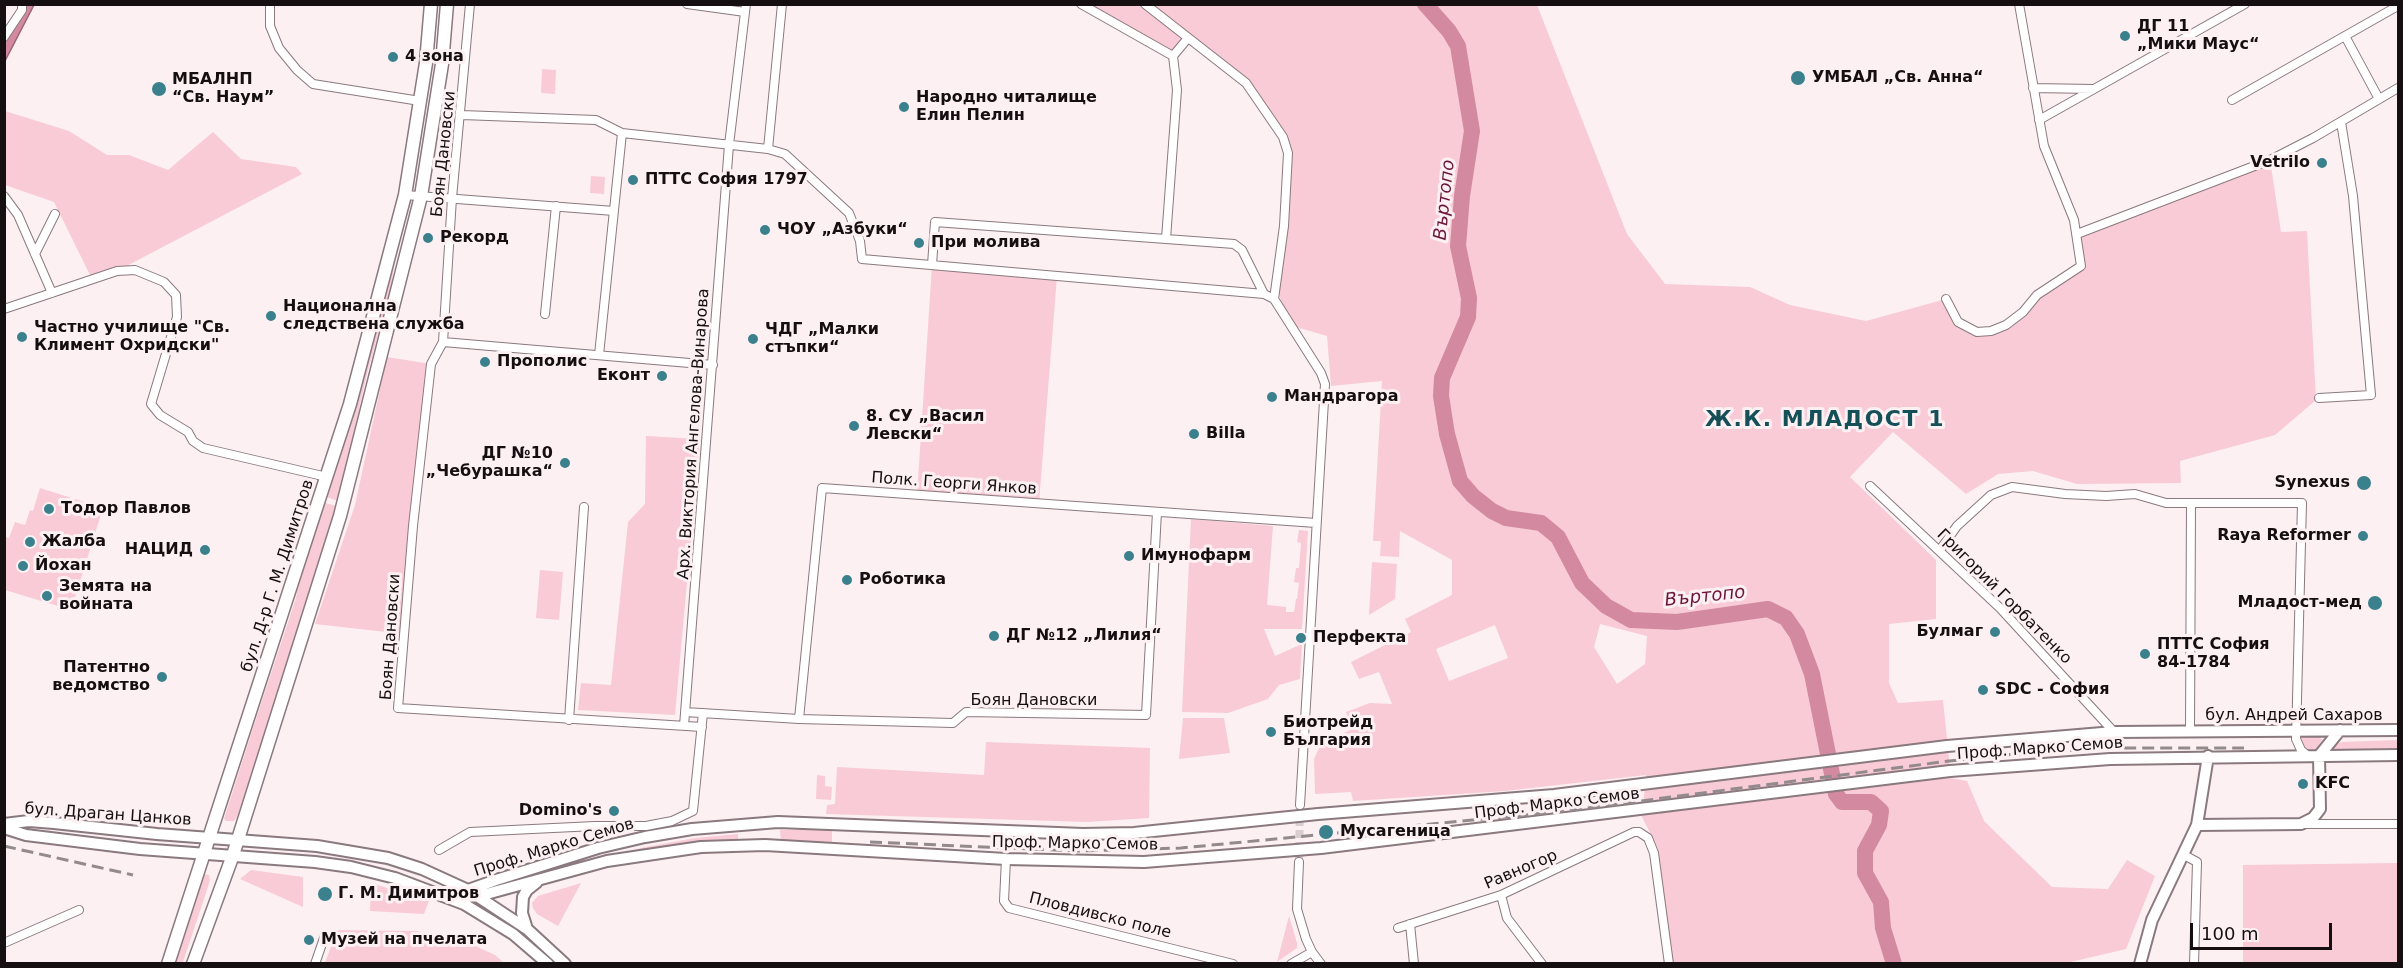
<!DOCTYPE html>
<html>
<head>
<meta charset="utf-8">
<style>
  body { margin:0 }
  #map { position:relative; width:2403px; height:968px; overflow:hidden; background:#fcf0f3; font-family:"DejaVu Sans",sans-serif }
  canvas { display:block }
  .frame { position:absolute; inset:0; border:6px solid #150f11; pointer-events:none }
  .scale { position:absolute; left:2190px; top:923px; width:142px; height:27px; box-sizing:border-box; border:3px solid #150f11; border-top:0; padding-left:8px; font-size:18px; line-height:21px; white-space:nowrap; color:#150f11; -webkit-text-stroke:4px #fcf0f3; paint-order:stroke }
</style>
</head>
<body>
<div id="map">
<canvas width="2403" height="968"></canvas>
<div class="frame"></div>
<div class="scale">100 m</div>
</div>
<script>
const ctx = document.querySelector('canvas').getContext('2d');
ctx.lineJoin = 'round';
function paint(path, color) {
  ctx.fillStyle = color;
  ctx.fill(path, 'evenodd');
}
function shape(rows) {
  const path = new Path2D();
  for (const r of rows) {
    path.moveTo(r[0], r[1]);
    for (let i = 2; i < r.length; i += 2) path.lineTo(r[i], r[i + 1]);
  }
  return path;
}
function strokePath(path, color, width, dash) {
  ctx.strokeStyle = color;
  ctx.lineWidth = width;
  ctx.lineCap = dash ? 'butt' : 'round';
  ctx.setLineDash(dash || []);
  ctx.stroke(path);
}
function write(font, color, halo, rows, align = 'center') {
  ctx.font = font + ' "DejaVu Sans",sans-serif';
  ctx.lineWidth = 6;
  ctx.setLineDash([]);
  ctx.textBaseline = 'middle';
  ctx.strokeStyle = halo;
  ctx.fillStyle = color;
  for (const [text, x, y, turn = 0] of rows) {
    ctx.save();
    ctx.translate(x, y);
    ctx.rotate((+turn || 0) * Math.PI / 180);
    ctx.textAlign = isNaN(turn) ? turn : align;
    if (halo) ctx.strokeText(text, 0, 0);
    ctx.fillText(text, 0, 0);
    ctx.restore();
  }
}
const green = shape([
  [1081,5,1537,5,1627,234,1665,284,1750,287,1790,305,1866,321,1946,299,1958,322,1977,332,2006,325,2037,295,2081,266,2077,234,2270,160,2281,232,2307,231,2316,400,2275,435,2180,461,2181,483,2077,484,2033,471,1998,474,1966,494,1893,432,1850,477,1936,560,1936,619,1889,624,1889,683,1898,703,1943,700,1951,778,1967,781,1984,821,2052,887,2108,889,2127,860,2155,876,2126,949,2062,964,1671,963,1658,849,1642,817,1646,775,1505,791,1353,801,1351,792,1315,794,1314,759,1321,744,1352,729,1346,712,1370,703,1392,704,1379,672,1359,679,1351,662,1411,632,1405,619,1452,595,1452,560,1400,531,1399,557,1380,556,1381,541,1373,541,1382,381,1331,386,1327,336,1296,327,1283,311,1279,292,1288,192,1283,137,1246,83,1188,38,1173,56],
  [1600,624,1647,636,1645,664,1617,684,1594,647],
  [1495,625,1508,658,1449,681,1436,649],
  [542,69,556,70,555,94,541,93],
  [5,111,69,131,107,155,129,155,168,170,213,132,241,159,296,167,302,174,117,271,92,279,54,202,5,185],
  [591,176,605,177,604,194,590,193],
  [395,256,391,288,367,374,338,501,324,496],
  [932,265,1057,276,1039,503,917,495],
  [387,357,431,364,404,634,315,624,355,505],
  [646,436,700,439,675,715,578,710,581,683,611,685,628,522,645,504],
  [40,488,103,508,71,610,5,590,5,537,9,538,15,522,25,525,30,510,33,511],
  [322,502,336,506,326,546,237,817,234,821,226,821,224,819,254,725,296,598,300,575],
  [1191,519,1273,526,1267,605,1286,607,1286,612,1294,612,1296,599,1297,599,1299,583,1294,582,1296,568,1299,568,1301,543,1297,542,1299,530,1308,531,1302,629,1264,629,1275,656,1302,644,1300,679,1279,685,1268,699,1228,713,1182,712],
  [1372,562,1397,564,1395,599,1369,615],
  [540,570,563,572,559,620,536,618],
  [1183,718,1224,718,1230,753,1179,759],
  [2300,737,2320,737,2322,740,2315,751,2310,753,2301,744],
  [2398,740,2398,748,2328,751,2331,746,2342,742],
  [986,742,1150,748,1149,818,1087,822,826,814,827,805,835,804,837,767,984,775],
  [817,775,825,776,825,786,832,787,831,800,816,799],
  [780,830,832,830,832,844,781,842],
  [738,834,738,841,587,861,646,847,695,838],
  [2398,863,2398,963,2243,963,2243,865],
  [251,870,303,877,303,907,240,879],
  [203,874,209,875,210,880,203,902,183,962,176,963,175,958],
  [371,883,429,901,424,914,370,911],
  [581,883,558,926,537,914,533,908,532,903,538,896],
  [1289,916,1297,943,1297,948,1277,962],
  [337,930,417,931,469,943,495,955,504,963,325,963]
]);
const water = shape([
  [23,5,34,5,5,61,5,40,23,5]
]);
const river = shape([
  [1425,4,1449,31,1458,46,1472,131,1462,196,1458,246,1469,298,1468,317,1442,378,1441,396,1447,434,1460,481,1473,496,1492,511,1506,518,1541,523,1558,537,1582,583,1606,606,1631,620,1677,622,1768,609,1786,618,1797,634,1812,674,1836,794,1842,802,1871,802,1881,811,1879,825,1865,851,1865,873,1881,902,1883,928,1894,964]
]);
const streetTunnel = shape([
  [1299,862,1300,805]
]);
const street = shape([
  [270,4,270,26,279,48,297,70,313,84,420,101],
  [470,4,452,198,443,342,431,364,413,526,398,708,702,727],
  [687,4,745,12],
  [1081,4,1173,56],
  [1145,4,1246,83,1283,137,1288,153,1284,226,1274,299],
  [2345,36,2379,99],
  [4,37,22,10,22,4],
  [2033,88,2093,89],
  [2232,100,2396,7,2396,4],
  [462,115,596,120,622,133,768,149,785,154,849,213,860,241,862,259,1264,294,1274,299,1321,373,1325,384,1300,805],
  [2039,120,2245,4],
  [768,149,782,4],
  [405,195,614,211],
  [4,196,18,215,52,293],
  [2077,234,2270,160,2313,138,2398,88],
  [1166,239,1177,90,1173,56,1188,38],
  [35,254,55,214],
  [932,265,935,222,1234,244,1242,250,1264,294],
  [1946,299,1958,322,1977,332,1991,331,2006,325,2023,312,2037,295,2081,266,2074,220,2044,146,2019,4],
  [4,309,117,271,135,270,164,282,176,295,177,317,151,404,160,415,188,432,193,441,203,448,327,477],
  [545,314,556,206],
  [443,342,713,365],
  [599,355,622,133],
  [2319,398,2371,395,2353,196,2341,122],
  [1870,486,2000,608,2114,732],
  [1940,550,1957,526,1991,495,2012,487,2065,494,2106,496,2135,494,2166,503,2302,503,2296,739,2301,750,2308,756],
  [685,712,799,719,953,723,966,712,1146,715,1157,512],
  [799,719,822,488,1316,523],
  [569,720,584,507],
  [684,726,729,145,746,4],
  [2190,731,2191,503],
  [2302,824,2398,824],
  [439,850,470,832,595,826,646,826,672,821,693,811,703,713],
  [2184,855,2197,862,2194,964],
  [1006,859,1004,901,1009,908,1233,964],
  [1299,862,1297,909,1306,939,1312,952],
  [1501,895,1507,918,1542,964],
  [1410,924,1414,964],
  [1398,928,1501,895,1634,832,1639,832,1648,838,1654,853,1669,964],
  [4,943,79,910],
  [315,964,324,938],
  [1291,964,1312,952,1321,964]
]);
const secondary = shape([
  [4,824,29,821,54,823,157,834,317,846,388,858,422,869,468,890,527,929,565,964],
  [2197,825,2301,824,2313,818,2320,809,2319,756,2340,730],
  [4,828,26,835,140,849,315,862,351,867,395,878,464,904,513,934,548,964],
  [452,898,479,896,607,861,701,847,765,845,1006,859,1144,862,1321,848,1950,771,2110,759,2398,755],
  [464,904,463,898,468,890,496,880,598,848,645,837,692,829,778,822,1083,834,1134,833,1318,814,1554,795,1947,746,2114,732,2398,730],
  [527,929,522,913,523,897,527,890,537,882],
  [2140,964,2152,920,2197,825,2208,756]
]);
const primary = shape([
  [168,964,350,404,405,195,426,63,431,4],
  [193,964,233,855,340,516,421,196,442,64,447,4]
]);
const rail = shape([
  [870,842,1077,851,1181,848,1556,812,1949,761,2015,754,2109,748,2244,748],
  [4,846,133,875]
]);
const markers = [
  [2125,36,6,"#3b818d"],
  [393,57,6,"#3b818d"],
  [1798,78,8,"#3b818d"],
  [159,89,8,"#3b818d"],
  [904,107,6,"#3b818d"],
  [2322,163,6,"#3b818d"],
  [633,180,6,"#3b818d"],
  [765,230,6,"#3b818d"],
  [428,238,6,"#3b818d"],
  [919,243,6,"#3b818d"],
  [271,316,6,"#3b818d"],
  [22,337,6,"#3b818d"],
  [753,339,6,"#3b818d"],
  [485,362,6,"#3b818d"],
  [662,376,6,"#3b818d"],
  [1272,397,6,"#3b818d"],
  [854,426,6,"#3b818d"],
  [1194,434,6,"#3b818d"],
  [565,463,6,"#3b818d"],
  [2364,483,8,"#3b818d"],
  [49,509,6,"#3b818d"],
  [2363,536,6,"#3b818d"],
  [30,542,6,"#3b818d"],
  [205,550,6,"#3b818d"],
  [1129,556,6,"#3b818d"],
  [23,566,6,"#3b818d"],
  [847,580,6,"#3b818d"],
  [47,596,6,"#3b818d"],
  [2375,603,8,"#3b818d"],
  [1995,632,6,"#3b818d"],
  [994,636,6,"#3b818d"],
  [1301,638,6,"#3b818d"],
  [2145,654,6,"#3b818d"],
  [162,677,6,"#3b818d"],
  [1983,690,6,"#3b818d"],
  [1271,732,6,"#3b818d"],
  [2303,784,6,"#3b818d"],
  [614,811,6,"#3b818d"],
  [1326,832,8,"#3b818d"],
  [325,894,8,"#3b818d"],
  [309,940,6,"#3b818d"]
];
const poiNames = [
  ["ДГ 11",2137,27],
  ["„Мики Маус“",2137,45],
  ["4 зона",405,57],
  ["УМБАЛ „Св. Анна“",1812,78],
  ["MБАЛНП",172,80],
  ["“Св. Наум”",172,98],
  ["Народно читалище",916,98],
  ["Елин Пелин",916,116],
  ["Vetrilo",2310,163,"right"],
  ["ПТТС София 1797",645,180],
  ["ЧОУ „Азбуки“",777,230],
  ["Рекорд",440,238],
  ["При молива",931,243],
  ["Национална",283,307],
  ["следствена служба",283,325],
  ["Частно училище \"Св.",34,328],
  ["Климент Охридски\"",34,346],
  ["ЧДГ „Малки",765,330],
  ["стъпки“",765,348],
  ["Прополис",497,362],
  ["Еконт",650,376,"right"],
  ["Мандрагора",1284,397],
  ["8. СУ „Васил",866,417],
  ["Левски“",866,435],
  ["Billa",1206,434],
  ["ДГ №10",553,454,"right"],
  ["„Чебурашка“",553,472,"right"],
  ["Synexus",2350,483,"right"],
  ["Тодор Павлов",61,509],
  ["Raya Reformer",2351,536,"right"],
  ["Жалба",42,542],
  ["НАЦИД",193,550,"right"],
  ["Имунофарм",1141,556],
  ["Йохан",35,566],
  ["Роботика",859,580],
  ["Земята на",59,587],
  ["войната",59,605],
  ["Младост-мед",2362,603,"right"],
  ["Булмаг",1983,632,"right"],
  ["ДГ №12 „Лилия“",1006,636],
  ["Перфекта",1313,638],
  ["ПТТС София",2157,645],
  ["84-1784",2157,663],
  ["Патентно",150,668,"right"],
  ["ведомство",150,686,"right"],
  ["SDC - София",1995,690],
  ["Биотрейд",1283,723],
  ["България",1283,741],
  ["KFC",2315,784],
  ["Domino's",602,811,"right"],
  ["Мусагеница",1340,832],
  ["Г. М. Димитров",338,894],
  ["Музей на пчелата",321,940]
];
const streetNames = [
  ["Боян Дановски",444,154,-84],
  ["Арх. Виктория Ангелова-Винарова",694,434,-86],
  ["Полк. Георги Янков",954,484,4],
  ["бул. Д-р Г. М. Димитров",278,576,-72],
  ["Григорий Горбатенко",2004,597,45],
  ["Боян Дановски",391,637,-86],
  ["Боян Дановски",1034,701],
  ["бул. Андрей Сахаров",2294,716],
  ["Проф. Марко Семов",2040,749,-4],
  ["Проф. Марко Семов",1557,804,-7],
  ["бул. Драган Цанков",108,815,4],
  ["Проф. Марко Семов",1075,844,1],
  ["Проф. Марко Семов",554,848,-17],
  ["Равногор",1521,870,-23],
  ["Пловдивско поле",1100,916,14]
];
const waterNames = [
  ["Въртопо",1445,200,-84],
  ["Въртопо",1705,597,-6]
];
const districtNames = [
  ["Ж.К. МЛАДОСТ 1",1825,420]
];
paint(green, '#f8cbd7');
paint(water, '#d389a0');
strokePath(water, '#9a6475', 1.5);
strokePath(river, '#d389a0', 16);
strokePath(streetTunnel, '#d9ced1', 8, [8, 4]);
strokePath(street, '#8a797e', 10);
strokePath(secondary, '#8a797e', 14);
strokePath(primary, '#8a797e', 15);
strokePath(street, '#fff', 8);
strokePath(secondary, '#fff', 10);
strokePath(primary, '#fff', 12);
strokePath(rail, '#938a8d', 3, [12, 6]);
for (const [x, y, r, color] of markers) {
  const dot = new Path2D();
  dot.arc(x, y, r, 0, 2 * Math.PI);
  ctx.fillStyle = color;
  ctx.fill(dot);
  strokePath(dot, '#fcf0f3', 2);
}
write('bold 16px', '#150f11', '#fcf0f3', poiNames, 'left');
write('16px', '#150f11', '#fcf0f3', streetNames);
write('italic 18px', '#6c153a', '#fcf0f3', waterNames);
ctx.letterSpacing = '1.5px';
write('bold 22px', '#155059', '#fcf0f3', districtNames);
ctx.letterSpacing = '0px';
</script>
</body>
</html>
